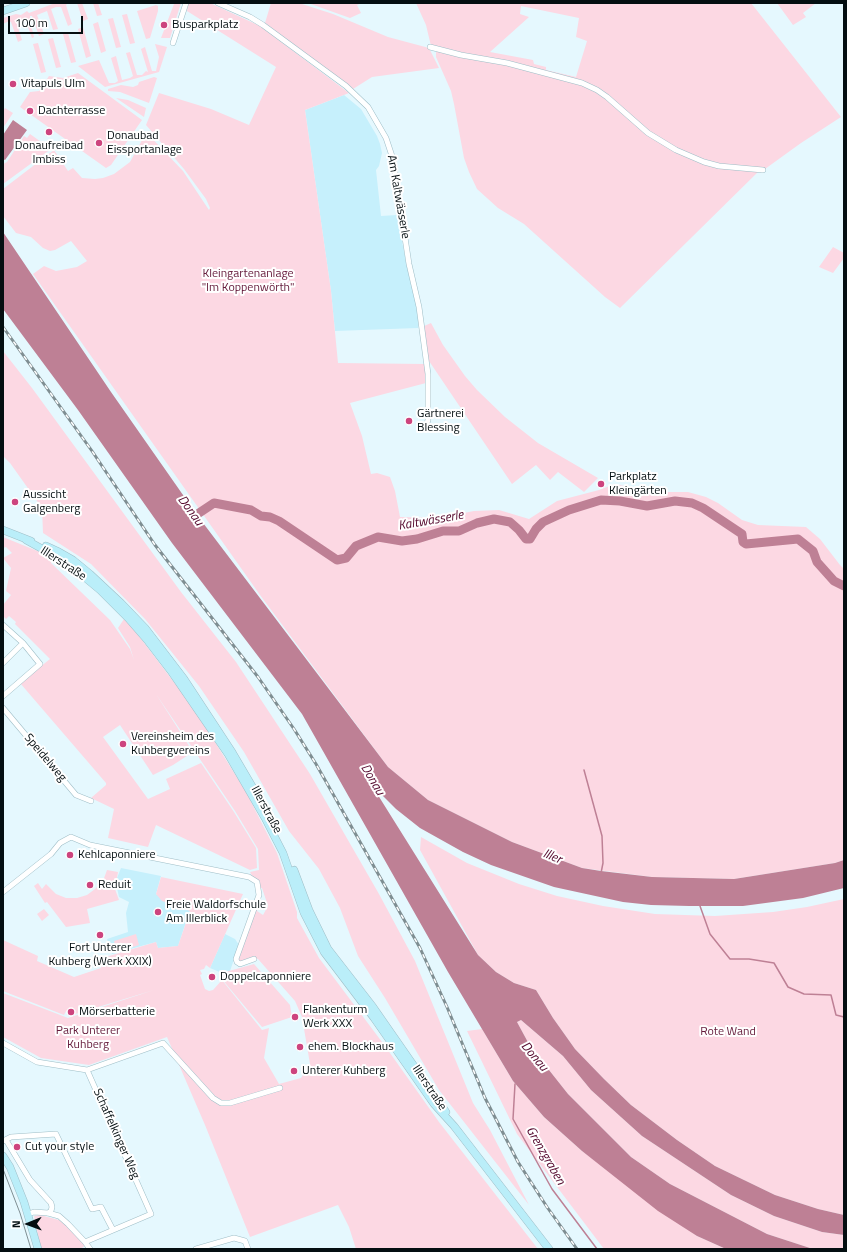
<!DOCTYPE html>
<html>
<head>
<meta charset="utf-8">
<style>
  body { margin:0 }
  #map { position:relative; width:847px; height:1252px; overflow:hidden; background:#e5f8fe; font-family:"Titillium Web",sans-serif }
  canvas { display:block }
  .frame { position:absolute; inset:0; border:4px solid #040e11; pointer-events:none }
  .north { position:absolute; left:8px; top:1204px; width:40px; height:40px; -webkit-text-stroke:3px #fff; paint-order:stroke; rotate:269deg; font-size:11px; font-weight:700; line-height:16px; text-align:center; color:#040e11 }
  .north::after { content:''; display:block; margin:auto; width:14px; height:18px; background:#040e11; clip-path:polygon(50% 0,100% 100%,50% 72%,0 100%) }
  .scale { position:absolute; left:8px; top:16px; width:75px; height:18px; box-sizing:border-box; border:2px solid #040e11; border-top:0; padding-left:5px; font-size:12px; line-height:14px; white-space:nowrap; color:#040e11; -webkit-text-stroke:3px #fff; paint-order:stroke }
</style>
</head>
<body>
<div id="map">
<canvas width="847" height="1252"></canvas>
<div class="frame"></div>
<div class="north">N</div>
<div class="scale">100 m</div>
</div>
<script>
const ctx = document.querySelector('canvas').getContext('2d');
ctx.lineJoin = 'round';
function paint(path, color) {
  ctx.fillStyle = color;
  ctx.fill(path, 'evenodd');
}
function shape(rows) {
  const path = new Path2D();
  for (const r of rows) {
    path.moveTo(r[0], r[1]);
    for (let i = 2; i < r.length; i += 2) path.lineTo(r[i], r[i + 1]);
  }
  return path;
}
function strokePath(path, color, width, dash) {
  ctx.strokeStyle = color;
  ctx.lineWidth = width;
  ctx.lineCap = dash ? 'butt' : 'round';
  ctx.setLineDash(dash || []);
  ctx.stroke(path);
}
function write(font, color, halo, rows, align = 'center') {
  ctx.font = font + ' "Titillium Web",sans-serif';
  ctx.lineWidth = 4;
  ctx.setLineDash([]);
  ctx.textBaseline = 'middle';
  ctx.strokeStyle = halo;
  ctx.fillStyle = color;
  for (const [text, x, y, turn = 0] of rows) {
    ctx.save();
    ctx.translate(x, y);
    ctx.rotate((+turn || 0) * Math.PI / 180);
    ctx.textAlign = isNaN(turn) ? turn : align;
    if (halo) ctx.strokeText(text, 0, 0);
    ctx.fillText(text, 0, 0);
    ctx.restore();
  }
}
const built = shape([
  [344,95,361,109,377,136,380,144,382,153,379,166,376,170,381,216,397,215,407,267,418,310,418,328,335,331,331,291,305,110],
  [121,868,161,876,156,894,190,910,178,946,158,948,156,942,112,954,107,939,128,932,126,913,129,902,119,897,117,888,117,878],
  [225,934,235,939,239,945,230,971,222,973,210,968]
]);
const green = shape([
  [55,3,68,3,66,5,72,24,68,26,61,7,56,7,51,9,58,29,53,30,47,11,37,15,44,34,39,36,32,16,30,16,30,20,34,37,32,38,25,19,16,21,22,40,18,42,11,22,9,21,3,24,3,18,16,14,21,15,27,11,29,13],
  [77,3,82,3,88,19,83,21],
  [93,3,98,3,102,15,97,16],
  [171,3,181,3,170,38,161,38,174,4],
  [188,3,210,3,260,26,349,93,305,110,331,291,338,363,425,364,426,383,350,403,362,436,371,474,377,473,390,477,395,491,400,517,438,518,474,511,499,510,529,519,557,501,599,490,615,484,652,492,688,492,706,497,718,503,742,520,758,525,806,527,820,539,840,565,844,569,844,860,835,863,734,879,652,877,582,868,512,842,428,800,388,767,260,595,33,274,44,266,56,271,77,267,87,261,71,241,55,250,50,251,43,248,31,237,16,233,3,216,3,189,54,150,68,171,73,168,82,178,95,179,103,178,114,174,130,162,141,142,145,131,183,171,209,210,210,208,206,199,184,169,146,125,159,93,211,109,249,125,276,67,187,11],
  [271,3,299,3,333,14,388,37,429,48,439,68,372,77,353,89,265,23],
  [308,3,362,3,357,5,361,13,350,18],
  [416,3,751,3,841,117,801,143,765,169,720,164,705,161,666,144,590,85,437,49,431,46,426,25],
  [521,6,579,18,576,37,587,41,576,77,546,70,546,67,534,64,533,60,490,52,529,17,520,14],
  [777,3,816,3,803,13,806,17,793,25],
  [156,5,158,6,158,11,150,38,146,39,137,11],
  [127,14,135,43,130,44,122,15],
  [113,18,121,47,116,48,108,19],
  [98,22,106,51,101,53,93,24],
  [83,27,91,56,86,58,78,29],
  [68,33,76,62,71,63,63,34],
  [53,38,61,67,56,68,48,39],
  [38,43,46,72,41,73,33,44],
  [155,44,167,47,159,72,105,87,78,66,99,60,109,83,115,83,118,81,111,58,116,56,122,80,130,78,133,76,126,53,130,52,137,75,142,75,146,71,148,72,141,49,145,47,152,71,156,71,159,57],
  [436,51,507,64,560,77,597,91,647,134,704,163,760,170,620,308,605,297,524,224,498,208,477,189,469,172,464,158,454,104,451,91,436,57],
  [78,73,142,120,111,165,106,168,20,107,30,92,39,91,49,76,63,78],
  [154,77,157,78,149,103,120,92,108,91,108,89,121,85,133,87,138,85,139,82],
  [116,98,128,100,146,108,144,117],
  [5,108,13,113,3,128,3,111],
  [30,134,51,149,3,184,3,164,7,162,24,136,27,138],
  [833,247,844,253,844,258,833,273,819,267],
  [431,323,443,345,465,376,477,390,505,417,538,443,598,478,584,492,558,472,550,480,536,465,512,484,427,358,422,327],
  [3,351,32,388,181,592,236,662,310,774,379,894,415,961,473,1103,490,1130,529,1205,439,1090,385,998,358,956,340,908,319,869,289,831,244,752,199,686,145,619,91,564,43,533,42,508,10,463,3,456],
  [3,537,52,557,51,563,110,620,130,649,134,660,130,647,118,628,124,619,132,627,195,710,246,792,277,853,297,912,297,918,319,958,385,1046,439,1122,538,1249,356,1249,349,1227,338,1205,250,1237,205,1125,167,1037,89,1065,41,1058,3,1037,3,993,68,1018,154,990,72,1015,69,1012,66,1011,64,1015,3,991,3,940,38,956,37,961,74,977,101,968,99,959,156,942,158,948,178,946,190,911,162,901,156,894,161,877,243,894,210,968,206,965,204,969,200,970,202,974,200,975,205,989,209,991,213,990,222,980,262,1030,269,1028,264,1058,279,1084,301,1078,310,1064,302,1017,295,1001,258,959,254,958,241,962,238,961,260,896,261,899,257,911,263,915,268,906,262,888,259,889,250,872,259,870,258,849,235,811,156,694,193,752,173,765,153,775,120,725,103,737,148,799,170,789,166,779,201,763,234,812,256,848,257,868,250,870,156,825,148,847,108,838,114,809,91,798,106,785,106,783,20,683,50,659,15,624,16,622,9,616,6,619,3,616,3,605,11,595,6,591,11,568,3,558,12,553,6,547,3,548],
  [421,837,467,863,519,884,557,896,603,906,655,914,715,916,773,912,807,907,844,899,844,1215,818,1209,775,1195,715,1166,677,1140,631,1105,604,1079,575,1049,553,1018,536,990,514,983,496,972,478,955,420,850],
  [107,870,118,872,115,889,119,900,87,909,90,923,66,927,47,902,45,903,34,886,38,883,42,889,46,884,56,894,66,898,77,898,87,895,95,889,103,881],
  [44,909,49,915,42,921,37,914],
  [136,934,139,945,117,952,114,941],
  [254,964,290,1005,292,1017,262,1027,221,978,222,973],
  [521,1020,563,1056,591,1090,642,1136,731,1195,774,1216,822,1232,844,1235,844,1249,813,1249,767,1234,670,1184,631,1157,568,1094,530,1046,517,1022],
  [482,1029,513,1081,544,1117,582,1151,697,1236,726,1249,604,1249,517,1134,467,1031],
  [40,1215,59,1220,69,1227,85,1246,80,1249,41,1249,34,1216]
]);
const water = shape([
  [13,120,27,130,5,160,3,159,3,135],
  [3,232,111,392,197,515,388,767,428,800,512,842,582,868,601,871,652,877,734,879,835,863,844,860,844,888,803,898,743,906,689,906,651,905,623,902,554,887,491,865,463,852,420,828,396,809,371,784,478,955,496,972,514,983,536,990,553,1018,575,1049,604,1079,631,1105,677,1140,715,1166,775,1195,818,1209,844,1215,844,1235,822,1232,774,1216,731,1195,642,1136,591,1090,563,1056,521,1020,517,1022,530,1046,568,1094,631,1157,670,1184,767,1234,813,1249,726,1249,697,1236,658,1211,582,1151,544,1117,513,1081,448,972,302,714,172,543,78,410,3,309]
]);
const stream = shape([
  [584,770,602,836,603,863,601,873],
  [700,906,710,934,730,959,749,959,774,963,788,987,804,994,831,995,836,1015,844,1017],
  [515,1084,513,1119,552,1189,597,1249]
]);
const river = shape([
  [187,521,214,503,251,510,261,516,270,517,279,521,337,560,346,558,356,546,378,537,402,541,417,539,443,531,459,531,477,523,494,519,510,522,519,530,526,539,530,539,536,529,543,522,569,510,601,500,620,501,647,506,675,501,692,503,703,508,742,534,743,542,746,544,798,539,813,551,817,562,834,581,844,586]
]);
const street = shape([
  [218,3,250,17,263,25,346,86,368,107,386,138,393,159,409,264,419,307,428,374,428,420,426,426],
  [173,43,186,3],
  [430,47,461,55,507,63,582,83,597,90,607,97,648,133,676,150,704,162,719,166,763,170],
  [3,625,23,643,40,664,3,696],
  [3,663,23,643],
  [3,708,76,795,91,801],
  [3,892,51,854,60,843,71,837,90,845,249,877,257,882,259,895,236,959,237,962,240,964,254,959],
  [3,1043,37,1062,87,1070,163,1043,213,1098,221,1103,230,1103,280,1088],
  [6,1140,30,1180,51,1203,52,1207,51,1211,48,1213],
  [3,1141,11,1137,56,1134,92,1209,101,1207,113,1230],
  [28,1214,34,1212,48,1213,59,1216,68,1224,85,1242,90,1249],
  [85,1242,151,1214,87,1070],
  [196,1249,234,1238,245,1241,248,1249]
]);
const secondary = shape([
  [3,11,26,3],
  [3,530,31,541],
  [26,540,57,557,76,570,100,590,128,618,148,641,171,671,228,754,265,818,283,853,304,913,324,952,374,1018,434,1104,454,1126,549,1249],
  [46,546,59,552,73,560,90,574,121,603,145,628,184,679,232,752,269,815],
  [294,870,309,910,328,949,373,1007,446,1112],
  [3,1156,10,1167,24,1202,38,1249]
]);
const tram = shape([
  [3,1169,20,1213,31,1249]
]);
const rail = shape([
  [3,327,92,451,155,545,258,677,294,729,316,764,420,948,447,1007,485,1098,518,1162,547,1207,577,1249]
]);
const markers = [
  [164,25,4,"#cd447e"],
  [13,84,4,"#cd447e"],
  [30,111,4,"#cd447e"],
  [49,132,4,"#cd447e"],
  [99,143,4,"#cd447e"],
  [409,421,4,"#cd447e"],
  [601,484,4,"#cd447e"],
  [15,502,4,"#cd447e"],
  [123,744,4,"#cd447e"],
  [70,855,4,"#cd447e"],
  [90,885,4,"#cd447e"],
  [158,912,4,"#cd447e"],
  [100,935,4,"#cd447e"],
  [212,977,4,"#cd447e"],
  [71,1012,4,"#cd447e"],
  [295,1017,4,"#cd447e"],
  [300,1047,4,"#cd447e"],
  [294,1071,4,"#cd447e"],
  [17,1147,4,"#cd447e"]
];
const poiNames = [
  ["Busparkplatz",172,25],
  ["Vitapuls Ulm",21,84],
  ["Dachterrasse",38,111],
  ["Donaubad",107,136],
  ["Eissportanlage",107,150],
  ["Donaufreibad",49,146,"center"],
  ["Imbiss",49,160,"center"],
  ["Gärtnerei",417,414],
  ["Blessing",417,428],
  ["Parkplatz",609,477],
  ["Kleingärten",609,491],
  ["Aussicht",23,495],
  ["Galgenberg",23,509],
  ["Vereinsheim des",131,737],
  ["Kuhbergvereins",131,751],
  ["Kehlcaponniere",78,855],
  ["Reduit",98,885],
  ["Freie Waldorfschule",166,905],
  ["Am Illerblick",166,919],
  ["Fort Unterer",100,948,"center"],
  ["Kuhberg (Werk XXIX)",100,962,"center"],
  ["Doppelcaponniere",220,977],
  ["Flankenturm",303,1010],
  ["Werk XXX",303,1024],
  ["Mörserbatterie",79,1012],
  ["ehem. Blockhaus",308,1047],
  ["Unterer Kuhberg",302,1071],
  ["Cut your style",25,1147]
];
const streetNames = [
  ["Am Kaltwässerle",398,197,80],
  ["Illerstraße",63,564,33],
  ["Speidelweg",45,758,50],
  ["Illerstraße",266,810,62],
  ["Illerstraße",429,1088,56],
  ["Schaffelkinger Weg",116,1134,66]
];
const parkNames = [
  ["Kleingartenanlage",248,274],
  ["\"Im Koppenwörth\"",248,288],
  ["Park Unterer",88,1031],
  ["Kuhberg",88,1045],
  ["Rote Wand",728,1032]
];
const waterNames = [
  ["Donau",190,511,54],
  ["Kaltwässerle",431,521,-10],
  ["Donau",372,780,60],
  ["Iller",552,857,22],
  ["Donau",534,1057,50],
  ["Grenzgraben",545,1156,60]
];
paint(built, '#c6f0fc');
paint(green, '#fcd8e3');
paint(water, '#be8095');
strokePath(stream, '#be8095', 1.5);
strokePath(river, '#be8095', 9);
strokePath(street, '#9fbec7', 6);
strokePath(secondary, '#9fbec7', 8);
strokePath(street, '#fff', 5);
strokePath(secondary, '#baeef9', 7);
strokePath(tram, '#7f8e92', 1);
strokePath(rail, '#7f8e92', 3);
strokePath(rail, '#fff', 1.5, [4.5]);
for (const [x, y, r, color] of markers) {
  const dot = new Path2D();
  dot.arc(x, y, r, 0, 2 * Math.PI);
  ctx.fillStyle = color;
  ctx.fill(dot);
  strokePath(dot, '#fff', 1.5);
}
write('12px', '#040e11', '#fff', poiNames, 'left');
write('12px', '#040e11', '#fff', streetNames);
write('12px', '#641a3a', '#fff', parkNames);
write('italic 13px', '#53072c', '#fff', waterNames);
</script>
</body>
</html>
